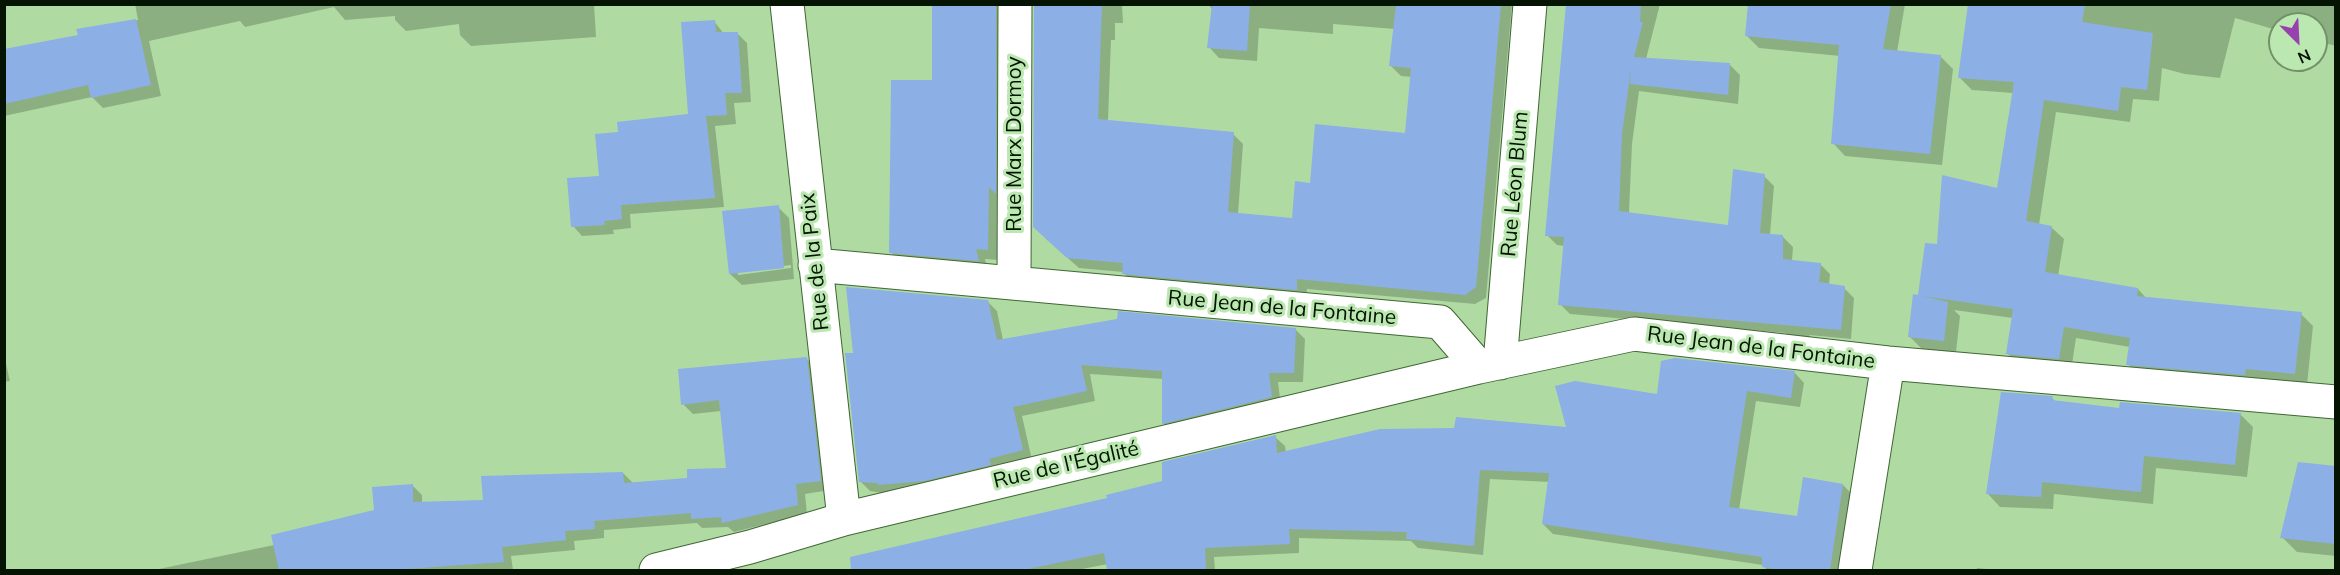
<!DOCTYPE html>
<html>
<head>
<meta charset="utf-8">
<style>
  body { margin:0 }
  #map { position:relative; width:2340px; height:575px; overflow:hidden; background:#afdba3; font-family:Mulish,sans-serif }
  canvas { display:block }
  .frame { position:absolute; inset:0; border:6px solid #041302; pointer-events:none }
  .north { position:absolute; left:2268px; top:12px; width:60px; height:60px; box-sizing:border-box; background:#bbe8b0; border:2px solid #72936a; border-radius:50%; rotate:156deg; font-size:16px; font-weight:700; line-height:24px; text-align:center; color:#041302 }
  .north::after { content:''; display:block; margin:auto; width:21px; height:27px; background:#9841ae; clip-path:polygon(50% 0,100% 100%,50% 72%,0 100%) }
</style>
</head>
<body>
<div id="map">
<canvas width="2340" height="575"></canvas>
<div class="frame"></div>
<div class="north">N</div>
</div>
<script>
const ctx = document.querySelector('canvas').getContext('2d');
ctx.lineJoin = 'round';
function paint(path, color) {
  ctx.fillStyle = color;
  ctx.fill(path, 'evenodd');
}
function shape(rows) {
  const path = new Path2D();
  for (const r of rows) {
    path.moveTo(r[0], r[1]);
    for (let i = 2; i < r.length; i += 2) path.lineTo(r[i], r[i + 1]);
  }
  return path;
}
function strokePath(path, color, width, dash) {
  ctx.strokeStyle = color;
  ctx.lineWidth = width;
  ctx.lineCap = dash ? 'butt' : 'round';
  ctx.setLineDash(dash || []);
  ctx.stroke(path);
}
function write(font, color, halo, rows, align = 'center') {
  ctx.font = font + ' Mulish,sans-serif';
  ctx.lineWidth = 6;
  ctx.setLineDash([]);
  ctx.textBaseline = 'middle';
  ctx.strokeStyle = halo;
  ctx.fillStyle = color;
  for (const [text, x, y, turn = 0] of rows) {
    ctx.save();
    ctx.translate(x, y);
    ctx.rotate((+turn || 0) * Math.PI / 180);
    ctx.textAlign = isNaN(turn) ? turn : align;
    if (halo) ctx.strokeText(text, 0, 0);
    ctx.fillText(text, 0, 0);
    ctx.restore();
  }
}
const shadow = shape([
  [135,4,594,4,596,37,471,46,460,35,459,24,406,31,395,20,395,16,345,20,334,7,245,27,240,21,149,41,161,96,103,108,92,97,4,116,4,50,80,36,78,31,138,20],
  [934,4,1009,4,998,260,985,259,988,271,901,263,891,252,934,81],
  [1035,4,1142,4,1122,5,1123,23,1115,23,1115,40,1111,40,1108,121,1233,134,1243,144,1238,214,1293,219,1311,184,1406,134,1412,77,1401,76,1390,65,1395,29,1333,24,1333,34,1259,28,1257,61,1219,58,1209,47,1213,10,1208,4,1512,4,1486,298,1475,304,1307,289,1306,300,1133,284,1123,272,1079,268,1045,238],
  [1567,4,1660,4,1646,59,1730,65,1740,75,1738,104,1639,91,1632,144,1629,213,1729,227,1764,176,1774,186,1770,235,1783,237,1793,247,1792,261,1820,264,1830,274,1829,285,1844,288,1854,298,1851,339,1809,335,1813,340,1795,343,1786,333,1570,314,1560,304,1565,246,1557,245,1547,235],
  [1750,4,1905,4,1897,52,1940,56,1953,69,1942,165,1845,156,1833,143,1840,56,1759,48,1747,36],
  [1969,4,2336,4,2336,46,2316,41,2316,24,2280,24,2280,31,2235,18,2220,78,2185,74,2162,68,2159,101,2133,99,2130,122,2056,112,2039,225,2051,227,2064,239,2058,276,2138,289,2147,299,2301,314,2313,326,2307,385,2140,377,2128,364,2130,347,2076,338,2071,371,2020,366,2008,354,2013,318,1954,310,1960,316,1956,352,1922,349,1910,337,1920,297,1938,246,1998,190,2013,93,1972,90,1960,78],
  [714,21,724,34,737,33,747,43,751,102,734,103,736,124,715,126,724,207,630,214,631,228,613,230,614,234,582,236,573,226,600,178,620,133,689,115],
  [778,207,789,218,794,279,742,285,730,274],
  [791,265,791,268,738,275,738,272],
  [987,301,997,311,1003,340,1295,329,1305,339,1303,382,1278,382,1281,406,1173,432,1163,423,1163,379,1090,374,1095,401,1022,416,1032,460,889,494,870,491,860,481,855,354],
  [4,355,10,381,4,382],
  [807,359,817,369,830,490,805,494,807,514,734,532,728,527,702,528,697,523,604,530,604,538,574,541,575,550,511,556,513,570,154,570,274,545,375,511,412,485,422,495,422,503,485,501,623,473,633,483,689,480,728,469,721,411,693,414,683,404],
  [1795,373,1804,383,1800,407,1756,401,1739,510,1798,518,1843,485,1853,495,1841,570,1767,570,1763,565,1553,534,1543,524,1550,482,1490,479,1483,555,1418,548,1411,541,1299,538,1299,553,1214,557,1215,570,1110,570,1108,564,1077,570,856,570,853,558,1109,499,1163,483,1275,437,1285,446,1286,453,1568,428,1658,396],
  [2052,398,2057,403,2120,410,2240,414,2253,427,2247,477,2156,468,2153,504,2054,494,2053,509,2000,507,1988,494],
  [2336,467,2336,556,2297,552,2282,537],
  [1977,568,1996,570,1977,570]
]);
const building = shape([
  [932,4,996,4,996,194,989,187,988,250,976,249,979,261,889,253,891,80,932,80],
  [1034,4,1102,4,1098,119,1234,132,1228,212,1292,218,1295,181,1310,183,1315,124,1405,133,1411,68,1389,66,1396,4,1501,4,1476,287,1465,295,1297,279,1297,290,1122,274,1123,263,1067,258,1033,227],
  [1212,4,1250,4,1247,51,1207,48],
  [1566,4,1641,4,1640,22,1643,22,1634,57,1730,63,1728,95,1630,84,1631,69,1622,134,1619,211,1728,225,1733,169,1765,174,1760,233,1783,235,1783,259,1821,263,1819,282,1845,286,1841,330,1558,305,1564,237,1545,236],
  [1748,4,1891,4,1883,49,1941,55,1930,154,1831,144,1839,45,1745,36],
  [1968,4,2085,4,2082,22,2153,33,2147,90,2121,87,2118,111,2044,100,2026,221,2052,226,2045,272,2138,288,2137,296,2302,312,2295,374,2246,369,2245,375,2126,365,2130,338,2064,327,2059,359,2006,354,2013,309,1922,296,1948,302,1944,341,1908,337,1913,294,1918,295,1925,243,1937,244,1942,175,1997,188,2014,82,1958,78],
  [136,19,151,85,91,98,88,85,4,104,4,49,78,35,76,29],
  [715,20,716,32,738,32,742,93,725,93,727,115,706,116,715,198,621,205,622,219,604,221,605,225,571,227,567,178,599,176,595,134,618,132,617,122,688,114,681,22],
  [779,205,784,268,729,274,722,211],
  [846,287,988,300,997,340,1117,319,1118,311,1296,328,1294,373,1269,373,1272,397,1162,424,1162,371,1081,365,1087,391,1013,407,1023,450,989,459,991,465,924,481,878,485,878,483,859,482,845,353,853,353],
  [807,357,821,481,796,484,798,505,722,523,721,517,691,519,691,513,594,521,595,529,565,531,566,540,502,547,504,562,392,570,279,570,271,535,374,510,372,487,413,484,413,502,483,500,481,476,623,472,624,483,687,478,687,469,726,468,719,400,681,405,678,369],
  [1675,358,1795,371,1791,398,1747,391,1729,507,1797,516,1803,477,1843,484,1830,570,1781,570,1762,567,1762,557,1542,524,1549,473,1480,470,1474,546,1406,539,1407,532,1289,529,1290,544,1205,548,1206,570,1107,570,1104,553,1023,570,851,570,850,557,1107,498,1106,495,1162,481,1162,462,1276,435,1277,453,1380,429,1454,428,1456,417,1566,427,1555,386,1575,381,1657,394,1661,361],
  [2001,392,2053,396,2052,400,2119,408,2120,402,2241,413,2235,465,2144,456,2141,492,2042,482,2041,497,1986,494],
  [2298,462,2336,466,2336,544,2280,538]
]);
const minor = shape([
  [787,4,844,519],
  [815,265,1440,322,1479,367,1634,334,1888,363,2336,402],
  [1014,283,1015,4],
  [1500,363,1530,4],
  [656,570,750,547,844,519,1479,367],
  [1855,570,1888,363]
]);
const streetNames = [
  ["Rue Marx Dormoy",1015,144,-90],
  ["Rue Léon Blum",1515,184,-85],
  ["Rue de la Paix",815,262,-96],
  ["Rue Jean de la Fontaine",1282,308,5],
  ["Rue Jean de la Fontaine",1761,348,7],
  ["Rue de l'Égalité",1066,465,-13]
];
paint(shadow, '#0003');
paint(building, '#8cafe6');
strokePath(minor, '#406735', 35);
strokePath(minor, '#fff', 33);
write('21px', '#041302', '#bbe8b0', streetNames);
</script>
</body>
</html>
